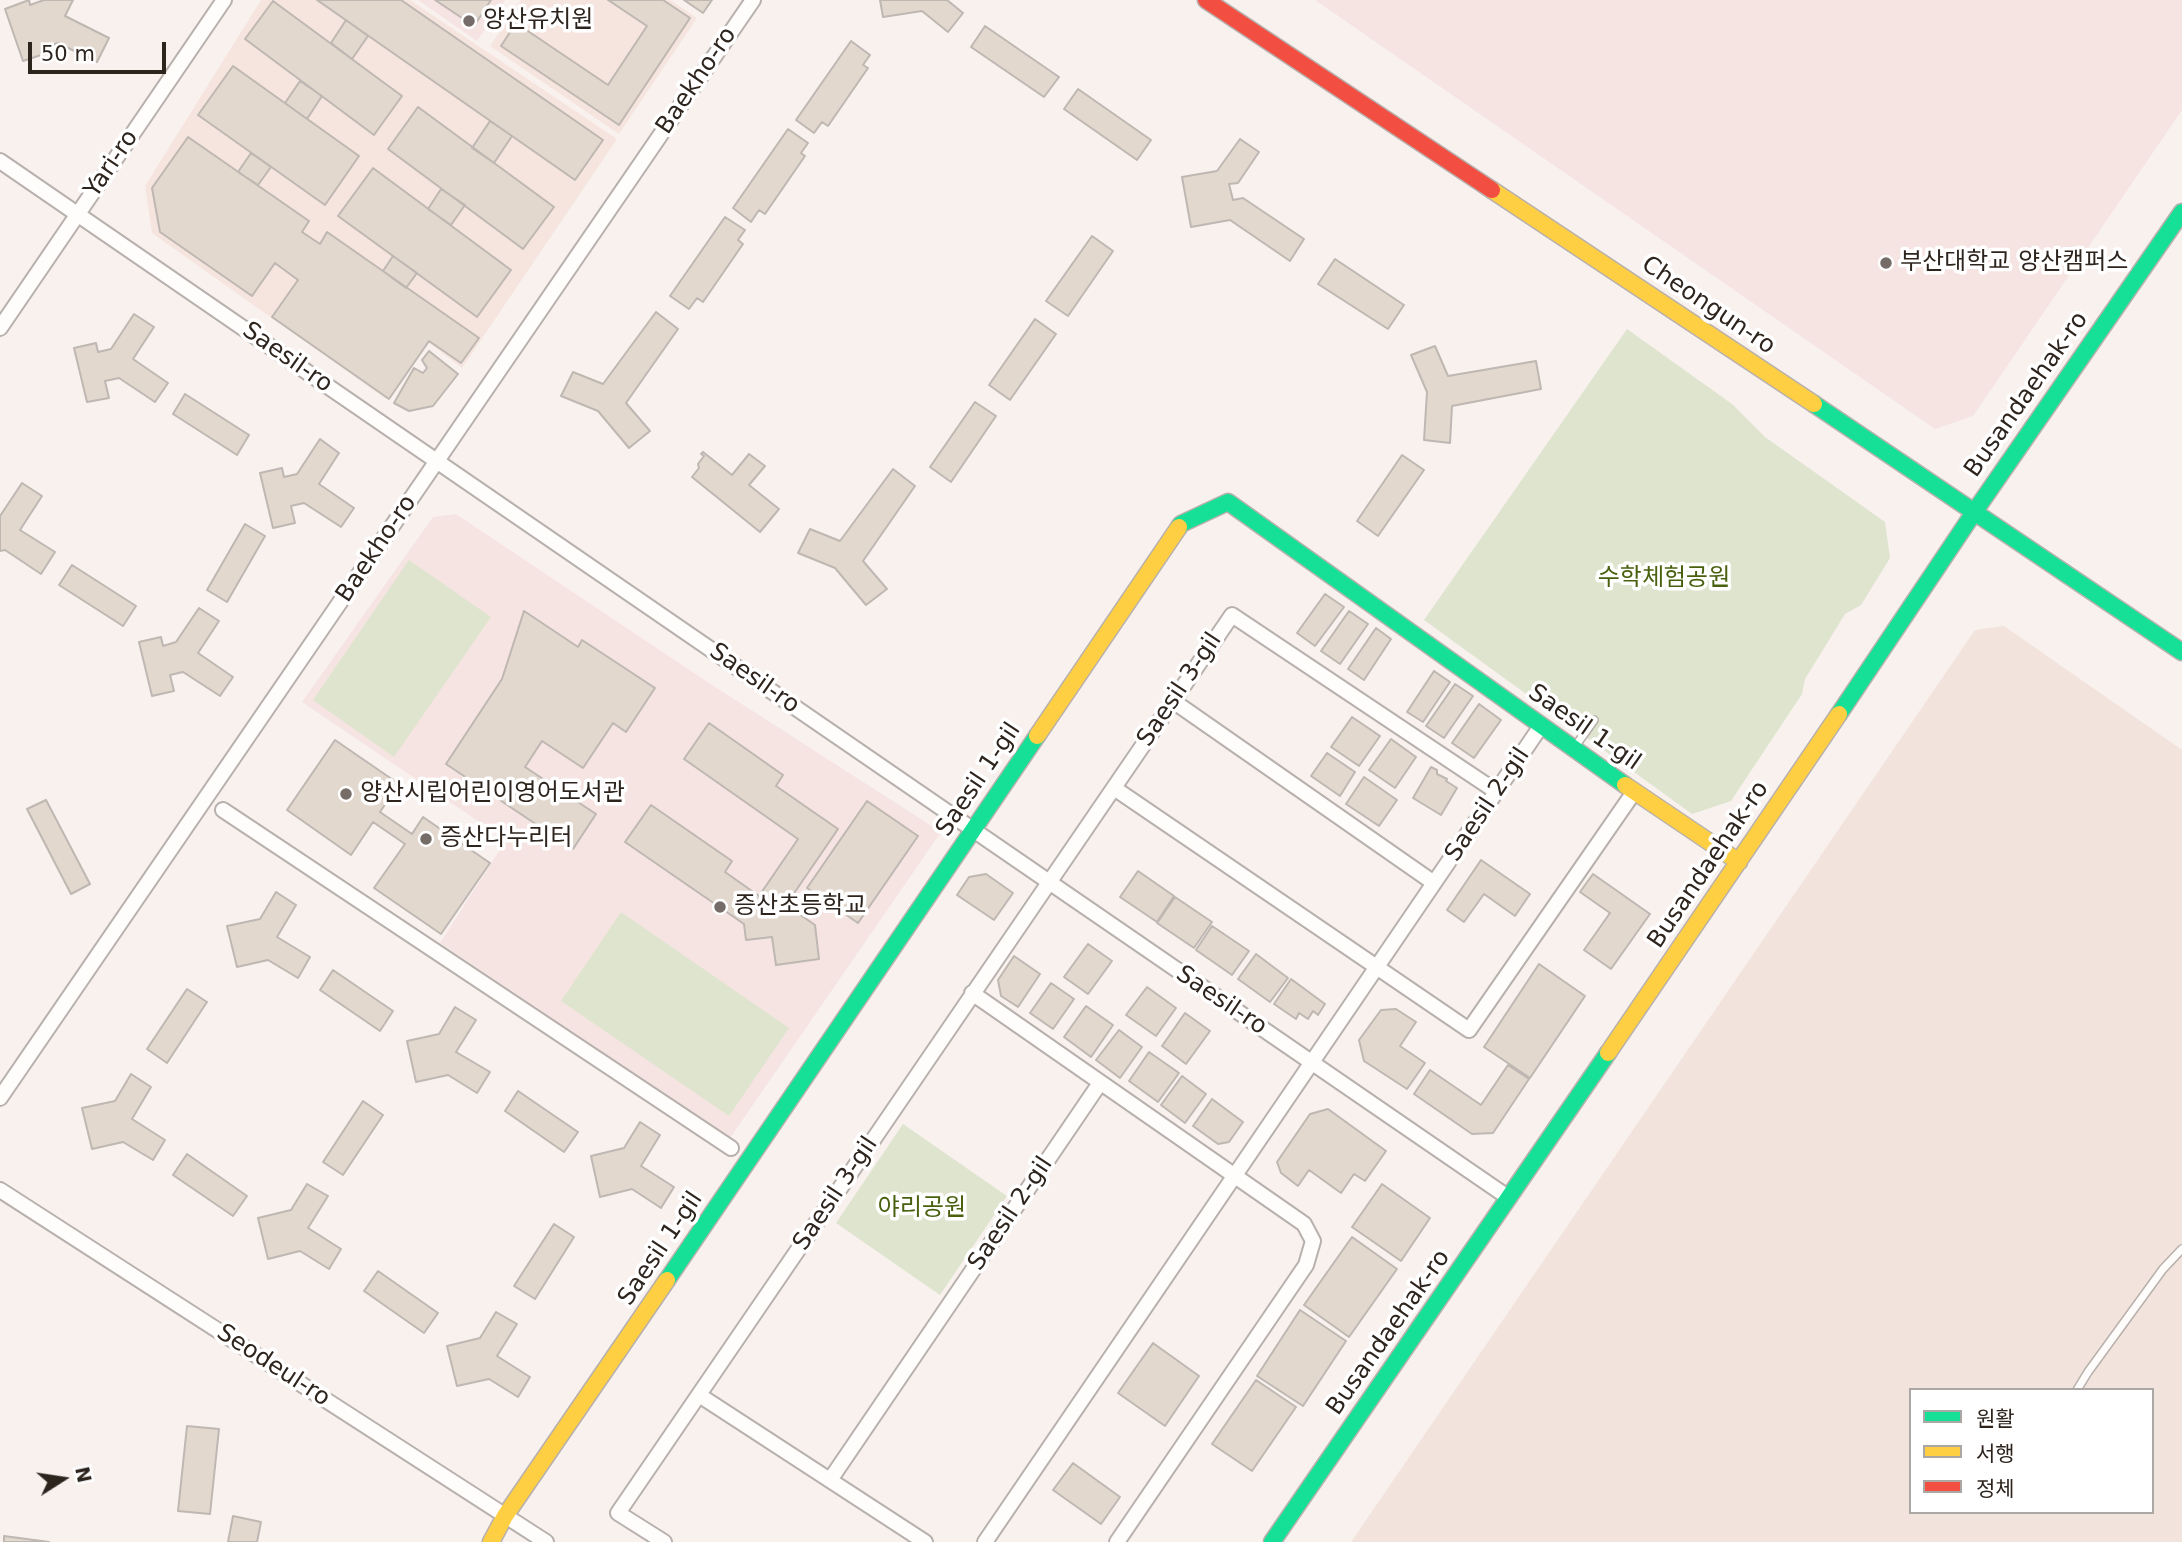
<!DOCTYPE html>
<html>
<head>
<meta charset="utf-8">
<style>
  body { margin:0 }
  #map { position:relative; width:2182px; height:1542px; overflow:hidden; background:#f8f1ee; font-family:"DejaVu Sans","Noto Sans KR",sans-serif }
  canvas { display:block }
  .legend { position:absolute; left:1909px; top:1388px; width:245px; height:126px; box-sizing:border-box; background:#fff; border:2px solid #aba7a5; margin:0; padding:9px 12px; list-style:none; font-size:21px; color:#2e241e }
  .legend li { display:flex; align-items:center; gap:14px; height:35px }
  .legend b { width:35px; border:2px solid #aba7a5 }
  .north { position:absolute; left:28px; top:1444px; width:70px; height:70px; -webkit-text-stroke:5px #fff; paint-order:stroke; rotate:78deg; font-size:19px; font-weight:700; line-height:28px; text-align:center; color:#2e241e }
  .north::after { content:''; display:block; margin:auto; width:24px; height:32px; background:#2e241e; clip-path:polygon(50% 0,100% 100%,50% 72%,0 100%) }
  .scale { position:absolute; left:28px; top:42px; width:138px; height:32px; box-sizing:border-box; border:4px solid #2e241e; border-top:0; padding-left:9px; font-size:21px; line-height:24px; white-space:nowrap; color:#2e241e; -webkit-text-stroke:5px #fff; paint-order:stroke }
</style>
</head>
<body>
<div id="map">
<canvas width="2182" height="1542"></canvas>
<ul class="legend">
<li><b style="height:9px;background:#16e098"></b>원활</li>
<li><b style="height:9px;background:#ffcf43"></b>서행</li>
<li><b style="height:9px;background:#f24e42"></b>정체</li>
</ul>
<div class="north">N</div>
<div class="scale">50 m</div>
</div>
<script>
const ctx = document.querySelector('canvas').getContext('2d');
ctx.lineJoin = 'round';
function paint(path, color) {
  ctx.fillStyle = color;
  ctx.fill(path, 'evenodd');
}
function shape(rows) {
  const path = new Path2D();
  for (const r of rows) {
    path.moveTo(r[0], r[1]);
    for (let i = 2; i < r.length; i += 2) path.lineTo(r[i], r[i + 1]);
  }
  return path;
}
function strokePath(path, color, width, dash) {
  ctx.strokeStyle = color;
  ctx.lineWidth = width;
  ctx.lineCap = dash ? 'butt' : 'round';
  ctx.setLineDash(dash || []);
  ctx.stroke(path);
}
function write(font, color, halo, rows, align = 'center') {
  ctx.font = font + ' "DejaVu Sans","Noto Sans KR",sans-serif';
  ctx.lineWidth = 7;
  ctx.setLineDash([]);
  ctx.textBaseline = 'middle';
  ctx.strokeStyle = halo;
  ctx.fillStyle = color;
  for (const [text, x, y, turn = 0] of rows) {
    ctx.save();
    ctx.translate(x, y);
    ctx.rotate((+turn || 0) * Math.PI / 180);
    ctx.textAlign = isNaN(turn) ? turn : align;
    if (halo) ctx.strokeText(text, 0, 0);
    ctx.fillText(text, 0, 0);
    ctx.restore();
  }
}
const commercial = shape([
  [261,0,410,0,617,139,462,368,429,343,386,399,152,233,145,186],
  [521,0,670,0,697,18,619,134,490,46]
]);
const built = shape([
  [2004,626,2182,750,2182,1542,1351,1542,1975,630],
  [1911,1390,2152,1390,2152,1512,1911,1512]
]);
const education = shape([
  [418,0,505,0,477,41],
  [1315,0,2182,0,2182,110,1973,416,1935,429],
  [456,514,706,681,941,832,730,1138,440,943,506,840,302,702,433,517]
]);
const green = shape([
  [1627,329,1732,404,1765,437,1885,522,1890,558,1861,605,1845,614,1805,679,1802,694,1731,801,1692,814,1424,620],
  [409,560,491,617,394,757,313,700],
  [621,912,789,1028,729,1116,561,1001],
  [903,1124,1007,1196,940,1295,836,1223]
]);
const building = shape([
  [29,0,30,5,44,0,73,0,65,16,109,38,97,62,58,43,45,47,47,53,23,61,5,9,29,0],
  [317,0,401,0,603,140,575,180,317,0],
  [435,0,491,0,474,26,435,0],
  [608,0,663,0,690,18,619,125,501,46,516,23,608,85,647,26,608,0],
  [684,0,712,0,703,13,684,0],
  [880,0,947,0,963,13,948,32,922,11,883,17,880,0],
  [273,1,402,96,374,135,245,39,273,1],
  [346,20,368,36,352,59,331,43,346,20],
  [985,26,1059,77,1044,97,971,47,985,26],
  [851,41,870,55,863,65,868,68,828,126,822,122,814,133,796,120,851,41],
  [233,66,359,156,325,205,198,115,233,66],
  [300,81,322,96,307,119,285,103,300,81],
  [1078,89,1151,140,1137,160,1064,109,1078,89],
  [418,107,554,207,523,249,388,149,418,107],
  [490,121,512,136,494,163,472,148,490,121],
  [788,129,808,143,801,153,805,156,765,214,759,210,751,222,733,208,788,129],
  [188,137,309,221,302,232,320,244,327,232,479,338,461,363,429,341,389,399,272,317,298,280,275,263,252,296,160,232,152,188,188,137],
  [1240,139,1259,152,1238,183,1229,184,1233,200,1243,198,1304,239,1290,261,1230,220,1191,227,1182,177,1217,171,1240,139],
  [251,153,271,167,258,185,238,172,251,153],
  [373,168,511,270,477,317,338,216,373,168],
  [441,189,465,205,451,225,428,209,441,189],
  [725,217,745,230,738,240,743,244,703,302,697,298,689,309,670,296,725,217],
  [1092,236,1113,251,1068,316,1046,301,1092,236],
  [393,256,417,273,406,288,383,271,393,256],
  [1335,259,1404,305,1388,329,1318,284,1335,259],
  [656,312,678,329,626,403,650,431,629,448,598,411,561,396,573,372,603,384,656,312],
  [134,314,154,327,133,359,168,383,155,402,119,378,105,381,109,398,87,402,74,348,96,343,98,352,111,349,134,314],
  [1035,319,1056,334,1010,400,989,385,1035,319],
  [1435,346,1448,376,1536,361,1541,389,1452,406,1450,443,1424,440,1427,392,1411,355,1435,346],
  [429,351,458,374,433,406,409,411,394,403,414,368,423,373,427,368,422,360,429,351],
  [185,394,249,435,237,455,173,414,185,394],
  [975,402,996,416,951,482,930,467,975,402],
  [320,439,339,453,319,484,354,508,341,527,304,503,291,506,295,523,273,528,260,473,282,468,284,477,297,474,320,439],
  [703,452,732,475,749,454,765,466,749,485,779,509,760,532,692,477,699,468,698,464,704,456,701,454,703,452],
  [1402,455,1424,470,1378,536,1357,521,1402,455],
  [893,469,915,486,863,561,887,589,866,605,835,568,798,553,810,529,840,541,893,469],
  [22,483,42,496,20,530,55,552,41,574,5,550,0,551,0,516,22,483],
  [245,524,265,536,227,602,207,590,245,524],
  [72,565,136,606,123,626,59,585,72,565],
  [1325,594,1344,607,1315,646,1297,633,1325,594],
  [199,608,219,621,198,653,233,677,220,696,183,672,170,675,174,691,152,696,139,642,161,637,163,646,176,642,199,608],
  [524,611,578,647,582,640,655,688,626,732,613,723,583,768,542,741,525,767,596,814,573,849,446,764,502,679,524,611],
  [1349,611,1368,624,1340,664,1321,651,1349,611],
  [1376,628,1391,639,1364,680,1348,669,1376,628],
  [1434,671,1450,682,1423,722,1407,712,1434,671],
  [1455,684,1473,696,1444,738,1426,726,1455,684],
  [1479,704,1501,720,1474,758,1452,743,1479,704],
  [1352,717,1380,736,1359,766,1331,747,1352,717],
  [709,723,783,775,776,786,838,829,786,905,815,925,819,959,776,965,772,937,746,940,744,924,625,842,651,805,732,861,725,872,759,896,798,839,684,759,709,723],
  [1391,739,1416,757,1395,788,1369,770,1391,739],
  [335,740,399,784,380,812,412,834,423,817,490,863,441,934,374,888,405,844,373,822,351,855,287,810,335,740],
  [1327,753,1355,772,1340,796,1311,776,1327,753],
  [1431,767,1437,770,1437,774,1447,779,1446,781,1457,788,1441,815,1413,798,1431,767],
  [1364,777,1397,800,1379,826,1346,804,1364,777],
  [46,800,90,884,71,894,27,809,46,800],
  [867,801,918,836,858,923,807,888,867,801],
  [1481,860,1530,894,1515,916,1484,894,1464,922,1447,910,1481,860],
  [1138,871,1174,896,1157,922,1120,897,1138,871],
  [986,874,1013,893,994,920,957,895,969,877,986,874],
  [1593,874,1650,914,1611,969,1584,950,1610,913,1580,892,1593,874],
  [276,892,296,905,277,937,310,957,298,978,268,960,237,967,227,926,260,919,276,892],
  [1175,897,1212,922,1194,948,1157,923,1175,897],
  [1212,926,1249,951,1232,975,1196,950,1212,926],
  [1088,944,1112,961,1088,994,1064,977,1088,944],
  [1256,954,1288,978,1270,1002,1238,979,1256,954],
  [1014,956,1040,974,1018,1007,1001,996,998,980,1014,956],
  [1539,964,1585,996,1530,1078,1484,1047,1539,964],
  [333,970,393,1011,380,1031,320,990,333,970],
  [1291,979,1325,1004,1318,1015,1313,1011,1308,1019,1299,1013,1296,1019,1274,1004,1291,979],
  [1051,983,1074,999,1053,1029,1030,1013,1051,983],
  [1147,987,1176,1008,1156,1036,1126,1015,1147,987],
  [187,989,207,1002,167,1063,147,1049,187,989],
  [1086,1006,1113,1025,1091,1057,1064,1037,1086,1006],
  [455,1007,476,1020,456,1052,490,1072,477,1093,448,1075,416,1082,407,1041,439,1034,455,1007],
  [1396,1009,1416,1022,1400,1046,1425,1063,1407,1089,1364,1061,1359,1040,1381,1010,1396,1009],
  [1185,1013,1210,1031,1186,1064,1162,1046,1185,1013],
  [1119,1030,1142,1047,1120,1078,1096,1060,1119,1030],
  [1149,1052,1179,1073,1158,1102,1129,1081,1149,1052],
  [1508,1065,1529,1079,1493,1133,1472,1134,1414,1094,1430,1070,1481,1105,1508,1065],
  [131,1074,151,1087,132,1119,165,1140,153,1160,123,1142,92,1149,82,1108,115,1101,131,1074],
  [1182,1076,1206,1094,1185,1123,1161,1105,1182,1076],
  [518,1091,578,1132,564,1152,505,1111,518,1091],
  [1212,1099,1243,1122,1229,1142,1218,1144,1193,1126,1212,1099],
  [363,1101,383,1115,343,1175,323,1162,363,1101],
  [1328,1109,1386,1151,1365,1181,1354,1174,1341,1193,1309,1170,1298,1186,1281,1173,1277,1162,1310,1114,1328,1109],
  [640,1122,660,1135,641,1166,674,1187,661,1208,632,1189,600,1197,591,1156,624,1148,640,1122],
  [187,1154,247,1196,233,1216,173,1175,187,1154],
  [307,1184,328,1196,308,1228,341,1249,329,1269,300,1251,268,1259,258,1218,291,1210,307,1184],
  [1382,1184,1430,1218,1401,1261,1352,1227,1382,1184],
  [554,1224,574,1237,535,1299,514,1286,554,1224],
  [1352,1237,1397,1269,1349,1337,1304,1305,1352,1237],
  [378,1271,438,1313,424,1333,364,1291,378,1271],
  [1300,1310,1346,1341,1303,1406,1257,1376,1300,1310],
  [496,1312,517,1324,497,1356,530,1377,518,1397,489,1379,457,1386,447,1346,480,1338,496,1312],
  [1153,1343,1199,1376,1165,1426,1118,1393,1153,1343],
  [1256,1380,1296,1407,1252,1471,1212,1444,1256,1380],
  [187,1426,219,1429,210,1514,178,1511,187,1426],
  [1073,1463,1120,1497,1101,1524,1053,1490,1073,1463],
  [233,1516,261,1522,257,1542,228,1542,233,1516],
  [4,1536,49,1542,4,1542,4,1536]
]);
const lane = shape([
  [1574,748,1594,720],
  [2077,1390,2088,1372,2163,1269,2182,1249]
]);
const street = shape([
  [0,161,1509,1198],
  [0,328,224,0],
  [1173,701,1434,883],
  [1114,788,1469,1030,1634,792],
  [223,810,731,1148],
  [972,993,1304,1224,1313,1241,1306,1265,1117,1542],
  [0,1098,753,0],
  [0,1190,546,1542],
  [699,1395,925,1542],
  [830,1480,1100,1083],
  [664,1542,618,1513,1232,615,1497,792],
  [985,1542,1541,726]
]);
const fast = shape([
  [1814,404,2182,652],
  [1179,527,1181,524,1228,502,1625,785],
  [1839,714,1975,511,2182,212],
  [667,1280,1037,736],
  [1272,1542,1608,1053]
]);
const slow = shape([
  [1492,190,1814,404],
  [1037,736,1179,527],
  [1625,785,1739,862],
  [1608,1053,1839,714],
  [491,1542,505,1516,667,1280]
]);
const jam = shape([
  [1206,0,1492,190]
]);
const markers = [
  [469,21,7,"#756c67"],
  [1886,263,7,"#756c67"],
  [346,794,7,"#756c67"],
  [426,839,7,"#756c67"],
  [720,907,7,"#756c67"]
];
const poiNames = [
  ["양산유치원",483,21],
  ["부산대학교 양산캠퍼스",1900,263],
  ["양산시립어린이영어도서관",360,794],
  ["증산다누리터",440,839],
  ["증산초등학교",734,907]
];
const streetNames = [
  ["Baekho-ro",697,81,-56],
  ["Yari-ro",112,164,-56],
  ["Cheongun-ro",1708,306,34],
  ["Saesil-ro",287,358,35],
  ["Busandaehak-ro",2027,395,-55],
  ["Baekho-ro",377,549,-56],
  ["Saesil-ro",754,679,35],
  ["Saesil 3-gil",1180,690,-56],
  ["Saesil 1-gil",1584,728,35],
  ["Saesil 1-gil",979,780,-56],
  ["Saesil 2-gil",1488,805,-56],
  ["Busandaehak-ro",1709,865,-56],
  ["Saesil-ro",1221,1001,34],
  ["Saesil 3-gil",836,1194,-56],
  ["Saesil 2-gil",1011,1214,-56],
  ["Saesil 1-gil",661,1249,-56],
  ["Busandaehak-ro",1389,1333,-55],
  ["Seodeul-ro",273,1366,33]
];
const parkNames = [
  ["수학체험공원",1664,579],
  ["야리공원",922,1209]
];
paint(commercial, '#f6e5de');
paint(built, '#f2e3dc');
paint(education, '#f6e4e2');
paint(green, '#dfe4cf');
paint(building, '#e3d8ce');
strokePath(building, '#beb7b2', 2);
strokePath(lane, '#b8b0ac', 10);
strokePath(street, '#b8b0ac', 18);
strokePath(fast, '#b8b0ac', 19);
strokePath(slow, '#b8b0ac', 19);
strokePath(jam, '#b8b0ac', 19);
strokePath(lane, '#fefdfc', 7);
strokePath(street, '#fefdfc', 14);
strokePath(fast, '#16e098', 16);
strokePath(slow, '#ffcf43', 16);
strokePath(jam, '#f24e42', 16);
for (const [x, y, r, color] of markers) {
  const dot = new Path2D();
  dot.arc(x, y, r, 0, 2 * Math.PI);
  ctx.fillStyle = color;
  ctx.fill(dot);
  strokePath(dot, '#fff', 2.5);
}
write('24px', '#2e241e', '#fff', poiNames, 'left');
write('24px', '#2e241e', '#fff', streetNames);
write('24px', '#49600f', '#fff', parkNames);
</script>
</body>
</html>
